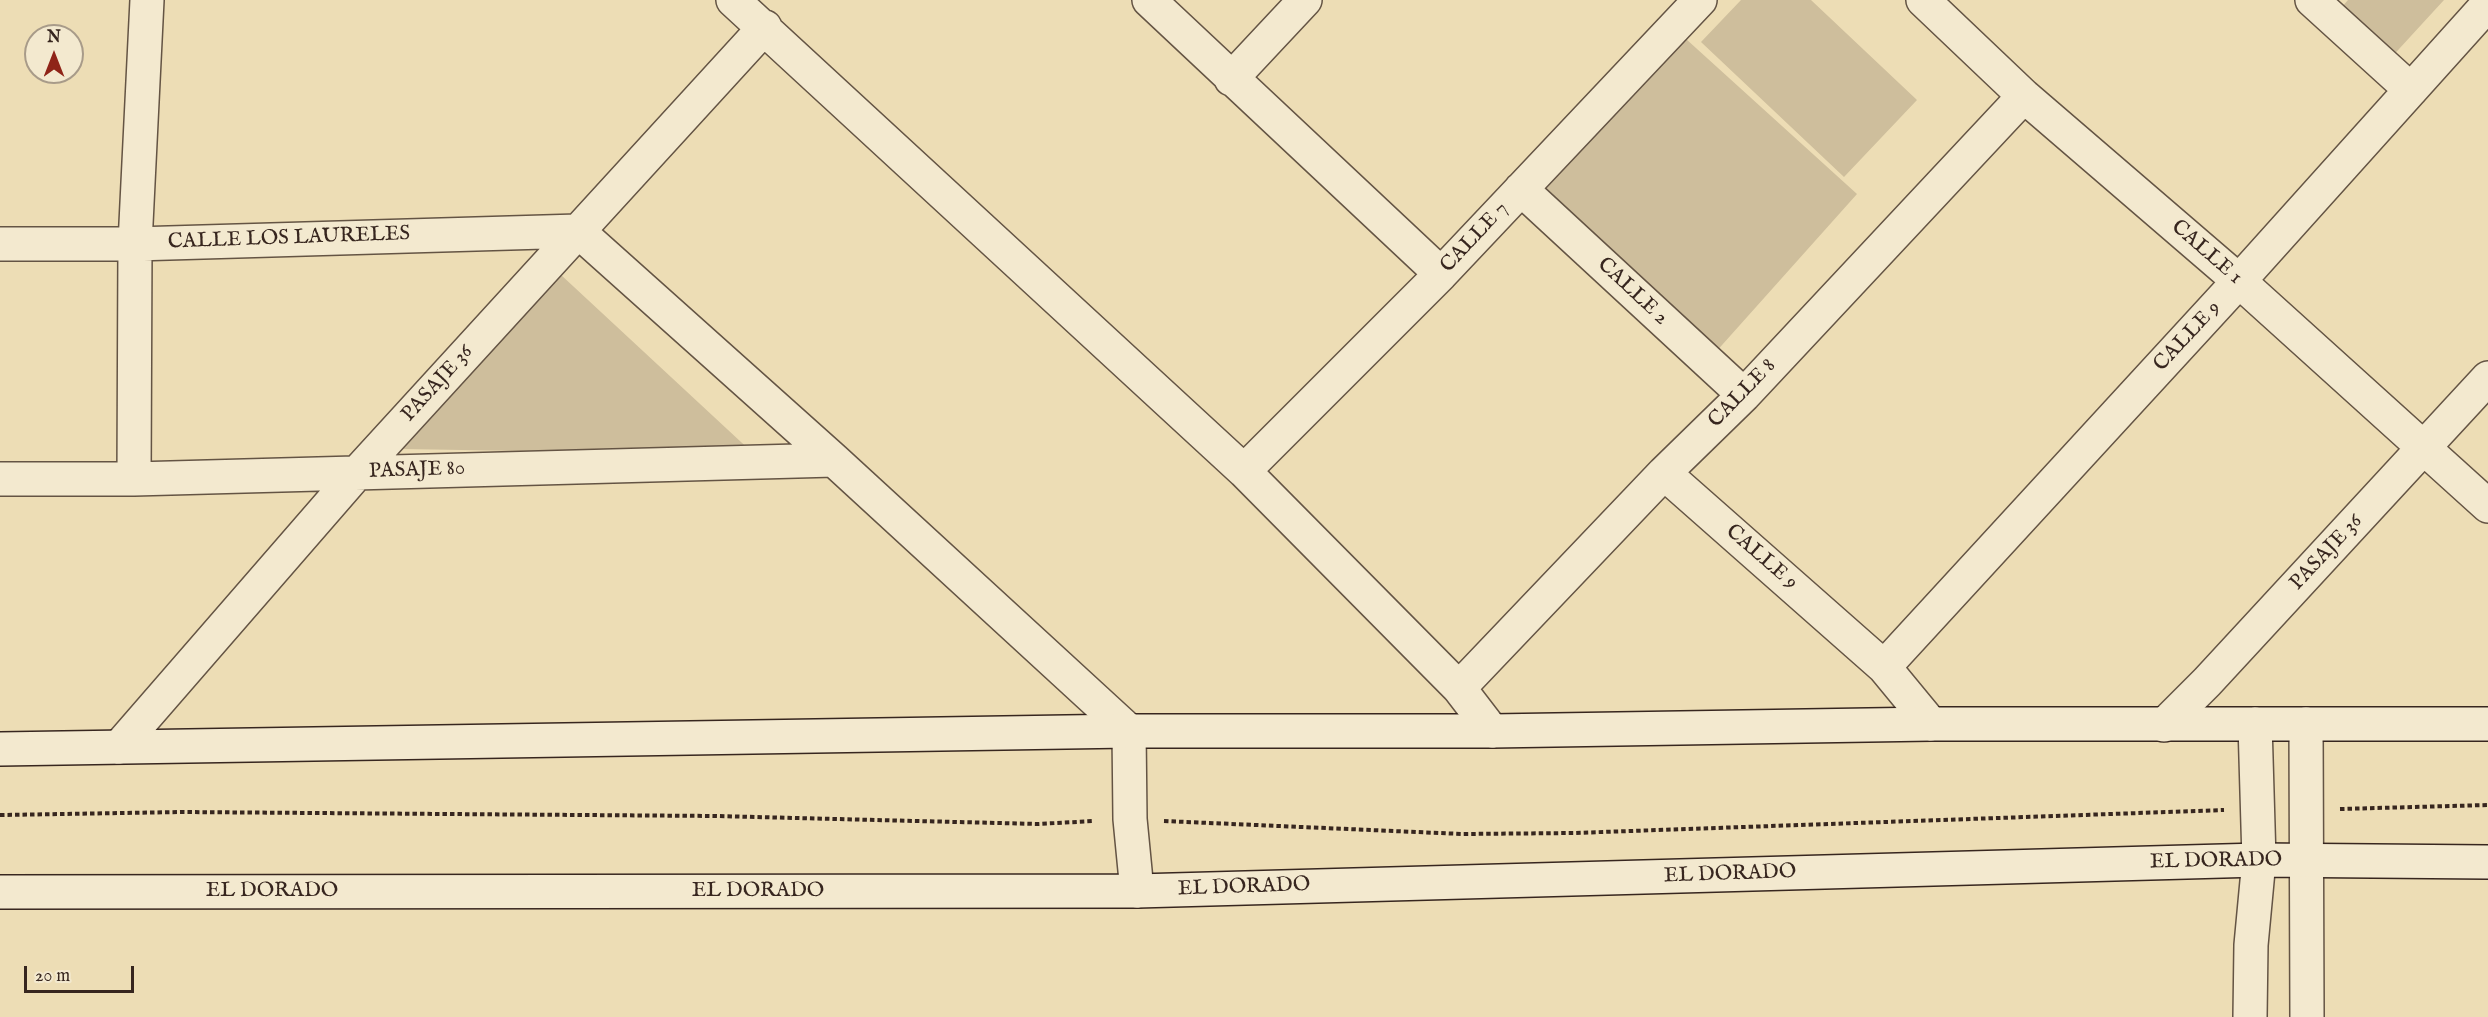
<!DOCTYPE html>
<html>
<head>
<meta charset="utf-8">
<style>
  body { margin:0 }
  #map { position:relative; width:2488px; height:1017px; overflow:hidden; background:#edddb5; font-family:"IM FELL English",serif }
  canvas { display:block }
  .north { position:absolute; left:24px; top:24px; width:60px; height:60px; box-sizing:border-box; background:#f3e9cf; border:2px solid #a89b89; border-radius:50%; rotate:0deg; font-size:16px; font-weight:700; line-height:24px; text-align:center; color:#37261f }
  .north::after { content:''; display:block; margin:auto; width:21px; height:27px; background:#8f2418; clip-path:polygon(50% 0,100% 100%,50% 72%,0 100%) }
  .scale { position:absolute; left:24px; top:966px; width:110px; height:27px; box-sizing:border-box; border:3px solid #37261f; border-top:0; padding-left:8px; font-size:18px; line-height:21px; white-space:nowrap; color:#37261f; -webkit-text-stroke:4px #f3e9cf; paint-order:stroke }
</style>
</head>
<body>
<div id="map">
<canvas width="2488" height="1017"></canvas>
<div class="north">N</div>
<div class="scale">20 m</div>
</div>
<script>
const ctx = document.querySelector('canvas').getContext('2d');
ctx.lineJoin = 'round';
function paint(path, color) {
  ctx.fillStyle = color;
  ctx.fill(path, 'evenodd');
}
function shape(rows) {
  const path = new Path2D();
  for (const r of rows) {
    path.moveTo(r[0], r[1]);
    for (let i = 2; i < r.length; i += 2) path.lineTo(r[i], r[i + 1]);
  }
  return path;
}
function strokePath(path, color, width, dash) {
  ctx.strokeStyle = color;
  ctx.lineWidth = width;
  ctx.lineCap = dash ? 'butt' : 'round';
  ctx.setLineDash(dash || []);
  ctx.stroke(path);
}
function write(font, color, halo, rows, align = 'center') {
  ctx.font = font + ' "IM FELL English",serif';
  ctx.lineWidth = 4.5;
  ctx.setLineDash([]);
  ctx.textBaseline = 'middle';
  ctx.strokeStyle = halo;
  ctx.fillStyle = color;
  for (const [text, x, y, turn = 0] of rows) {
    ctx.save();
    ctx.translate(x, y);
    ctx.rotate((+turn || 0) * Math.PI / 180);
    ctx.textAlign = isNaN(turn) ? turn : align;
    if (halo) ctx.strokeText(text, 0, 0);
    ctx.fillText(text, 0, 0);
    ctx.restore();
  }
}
const green = shape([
  [1741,0,1811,0,1917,100,1844,177,1701,42],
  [2348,0,2444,0,2388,61,2333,17],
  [1675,29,1857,194,1714,354,1528,185],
  [560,274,755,455,403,449]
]);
const path = shape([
  [2340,809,2488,805],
  [0,815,181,812,715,816,1038,824,1094,821],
  [1164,821,1462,834,1574,833,2224,810]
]);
const minor = shape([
  [733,0,1244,471,1459,688,1492,731],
  [1149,0,1441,274],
  [1923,0,2024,96,2239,281,2488,506],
  [2312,0,2411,90],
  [1231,79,1305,0],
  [1521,189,1744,395],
  [0,244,135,244,578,231,834,460,1129,731,1130,819,1137,891],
  [1244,471,1441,274,1700,0],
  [1664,473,1884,667,1931,724],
  [0,479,134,479,834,460],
  [134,479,135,244,147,0],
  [1884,667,2239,281,2488,4],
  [1459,688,1664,473,1744,395,2024,96],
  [2306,724,2307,1017],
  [2164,725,2207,682,2488,378],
  [119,747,357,473,765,27],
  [2250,1017,2251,945,2259,860,2255,724]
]);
const secondary = shape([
  [0,749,1129,731,1492,731,1931,724,2488,724],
  [0,892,1137,891,2259,860,2488,862]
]);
const streetNames = [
  ["CALLE 7",1475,238,-47],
  ["CALLE LOS LAURELES",289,239,-2],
  ["CALLE 1",2206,253,41],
  ["CALLE 2",1632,292,43],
  ["CALLE 9",2188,337,-47],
  ["PASAJE 36",438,384,-48],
  ["CALLE 8",1743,394,-46],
  ["PASAJE 80",417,471,-2],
  ["PASAJE 36",2327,553,-47],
  ["CALLE 9",1761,558,41],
  ["EL DORADO",2216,862,-1],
  ["EL DORADO",1730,875,-2],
  ["EL DORADO",1244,888,-2],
  ["EL DORADO",272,892],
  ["EL DORADO",758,892]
];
paint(green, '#cebe9c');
strokePath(minor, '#645444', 36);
strokePath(secondary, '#37261f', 36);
strokePath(path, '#37261f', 4, [4.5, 3]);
strokePath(minor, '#f3e9cf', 33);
strokePath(secondary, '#f3e9cf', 33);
write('21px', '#37261f', '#f3e9cf', streetNames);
</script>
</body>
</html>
